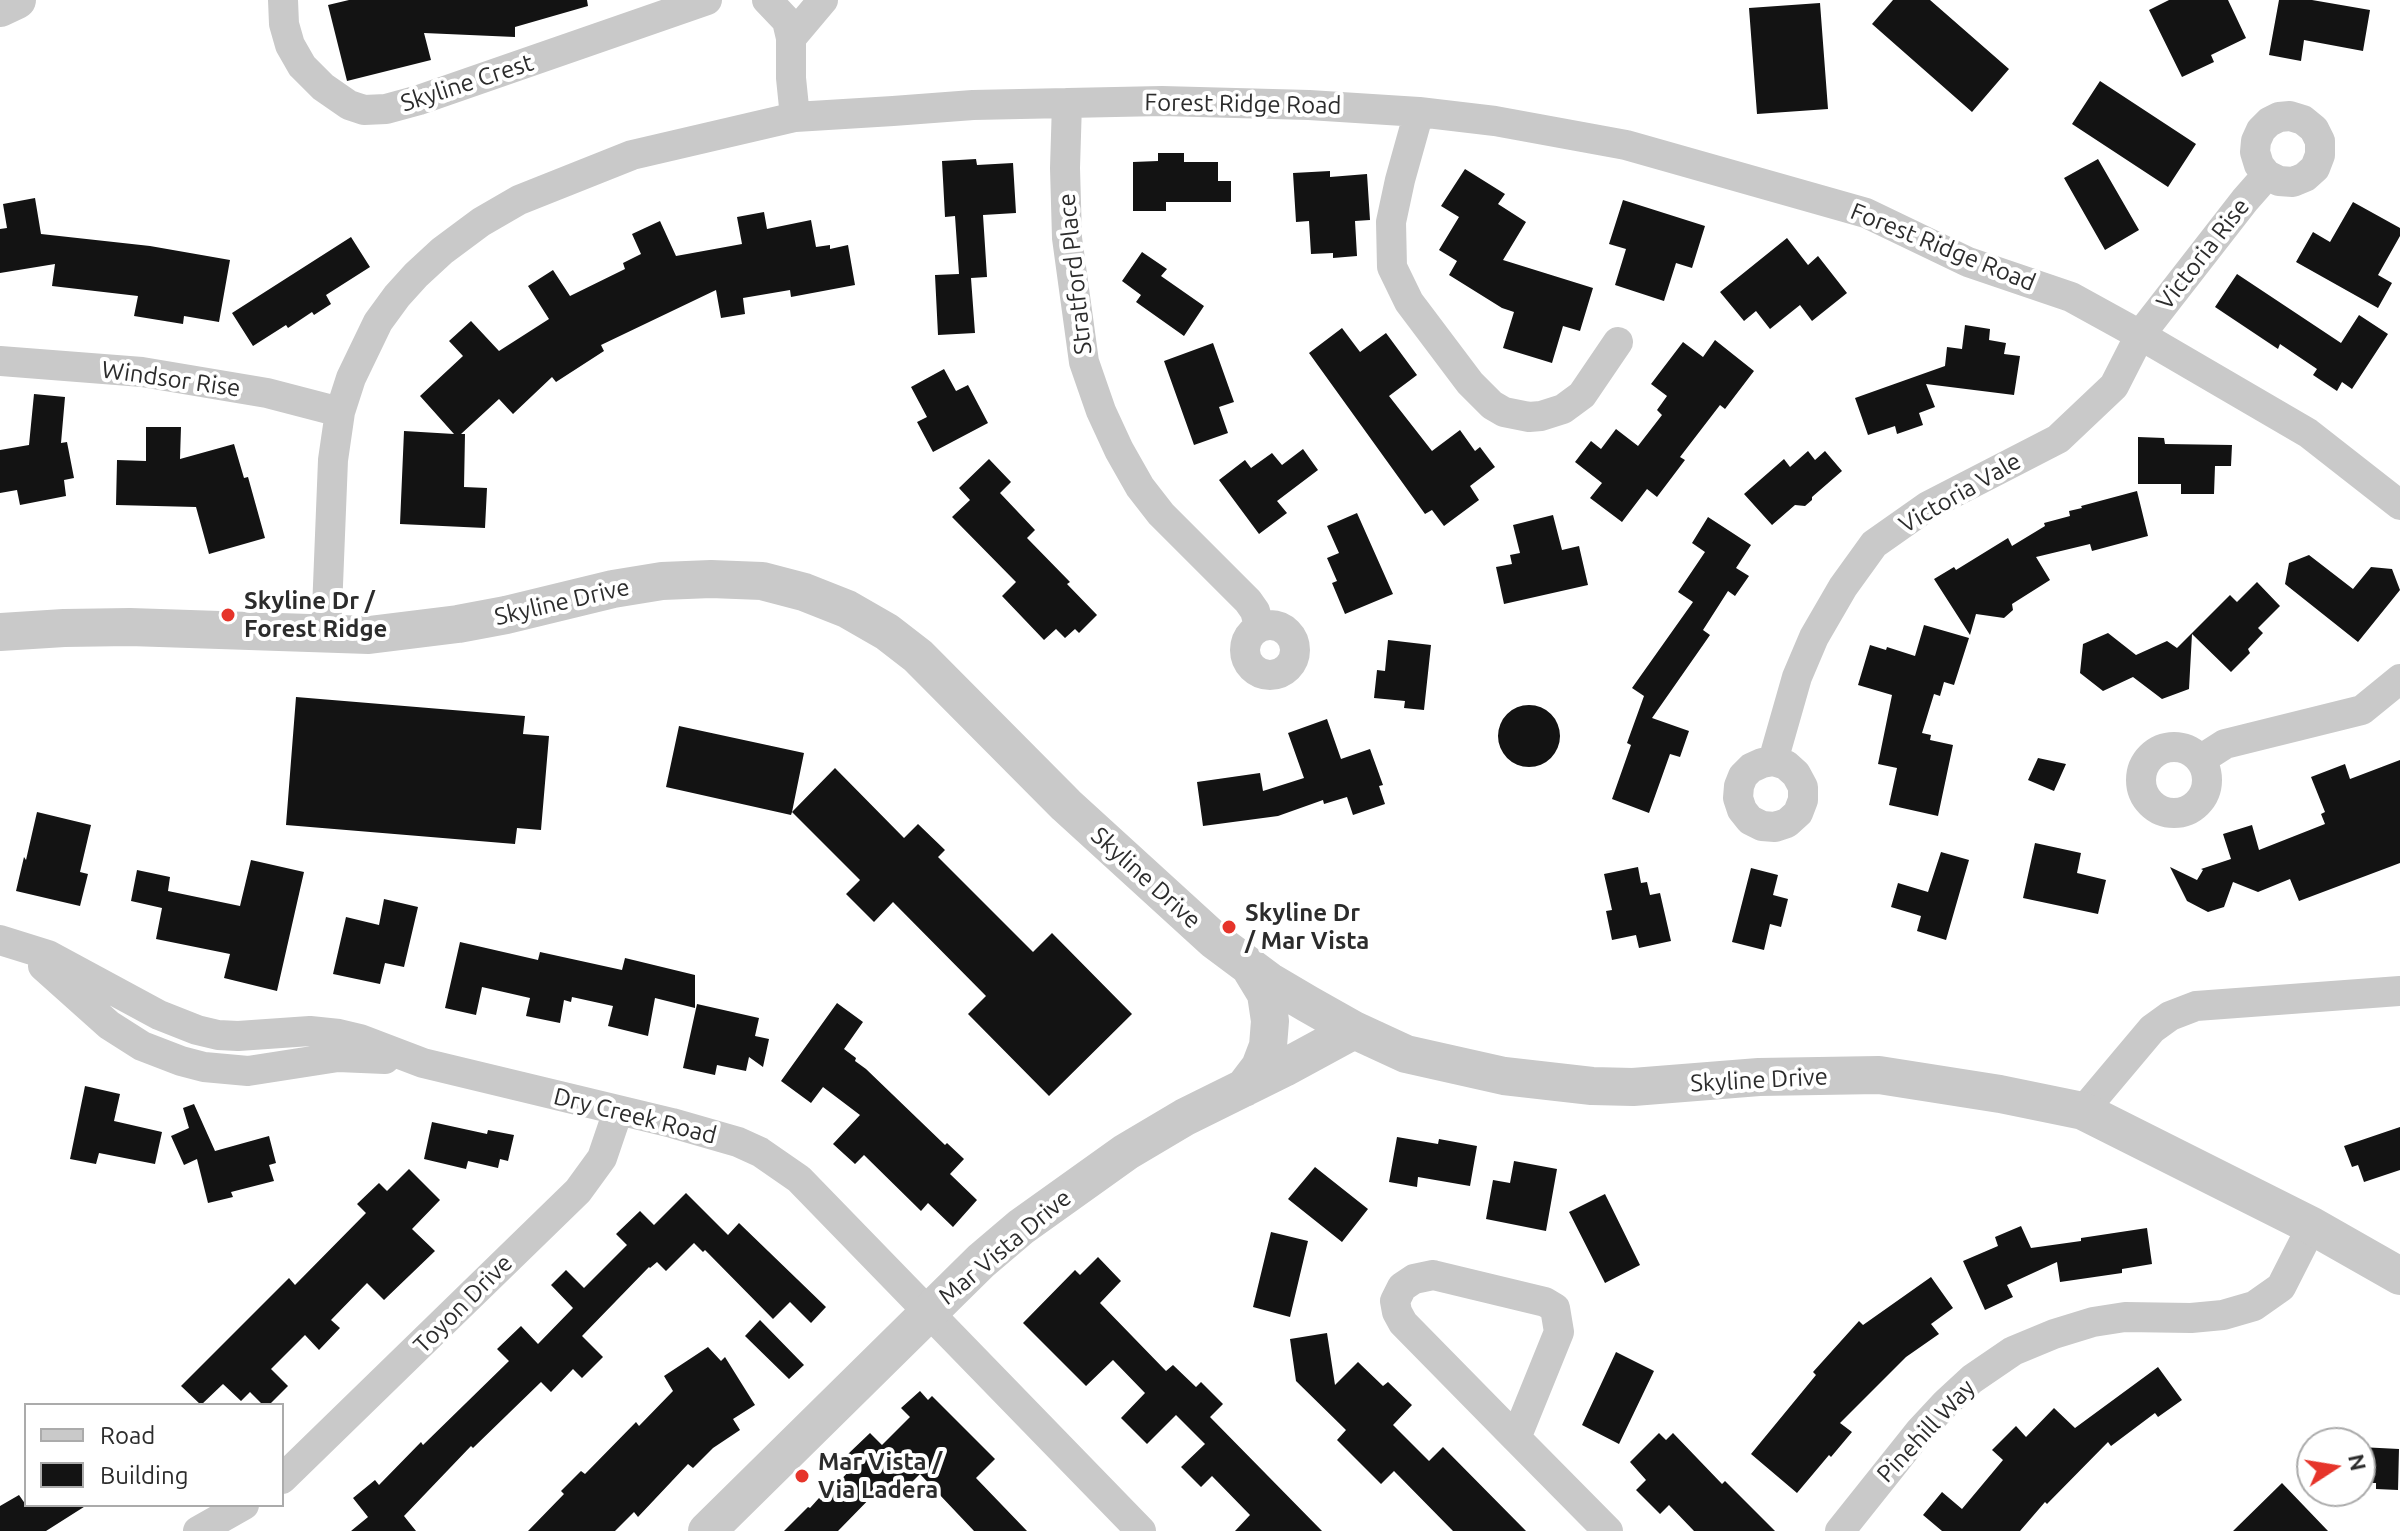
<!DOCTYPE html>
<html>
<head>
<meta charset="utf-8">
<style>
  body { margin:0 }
  #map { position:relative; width:2400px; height:1531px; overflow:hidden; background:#fff; font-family:Ubuntu,sans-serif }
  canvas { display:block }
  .legend { position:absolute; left:24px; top:1403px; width:260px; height:104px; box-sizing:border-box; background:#fff; border:2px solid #ababab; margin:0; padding:10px 14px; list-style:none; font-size:24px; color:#2c2c2c }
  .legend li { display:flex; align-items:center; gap:16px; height:40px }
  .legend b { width:40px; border:2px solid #ababab }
  .north { position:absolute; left:2296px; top:1427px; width:80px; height:80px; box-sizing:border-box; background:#fff; border:2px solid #ababab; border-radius:50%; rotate:78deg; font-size:22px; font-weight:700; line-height:32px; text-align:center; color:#2c2c2c }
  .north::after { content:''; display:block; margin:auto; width:28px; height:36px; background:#e6342a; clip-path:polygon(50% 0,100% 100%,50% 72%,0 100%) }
</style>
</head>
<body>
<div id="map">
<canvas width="2400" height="1531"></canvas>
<ul class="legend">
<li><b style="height:10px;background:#c9c9c9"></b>Road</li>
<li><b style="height:22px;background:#131313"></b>Building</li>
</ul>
<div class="north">N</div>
</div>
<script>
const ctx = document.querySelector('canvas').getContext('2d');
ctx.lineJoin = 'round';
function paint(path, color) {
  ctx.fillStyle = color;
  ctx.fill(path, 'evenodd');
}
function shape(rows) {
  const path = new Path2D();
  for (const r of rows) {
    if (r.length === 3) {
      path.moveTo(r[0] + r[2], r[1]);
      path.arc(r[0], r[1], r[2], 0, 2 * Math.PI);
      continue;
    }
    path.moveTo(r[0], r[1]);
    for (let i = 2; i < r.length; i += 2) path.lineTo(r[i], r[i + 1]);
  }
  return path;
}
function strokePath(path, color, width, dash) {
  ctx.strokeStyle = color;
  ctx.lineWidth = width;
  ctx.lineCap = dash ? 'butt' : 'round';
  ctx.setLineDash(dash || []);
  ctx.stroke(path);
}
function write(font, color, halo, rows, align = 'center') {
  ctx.font = font + ' Ubuntu,sans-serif';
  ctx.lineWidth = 8;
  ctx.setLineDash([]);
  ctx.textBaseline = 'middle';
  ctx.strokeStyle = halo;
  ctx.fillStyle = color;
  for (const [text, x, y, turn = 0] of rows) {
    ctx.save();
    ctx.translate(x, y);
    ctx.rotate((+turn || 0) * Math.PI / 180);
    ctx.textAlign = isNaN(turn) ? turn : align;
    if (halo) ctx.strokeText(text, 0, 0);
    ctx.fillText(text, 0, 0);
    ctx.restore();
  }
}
const building = shape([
  [349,0,587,0,588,6,515,27,515,37,424,33,431,60,347,81,328,5],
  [1893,0,1930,0,2009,69,1972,112,1872,24],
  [2169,0,2228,0,2246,38,2211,55,2214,62,2182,77,2149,10],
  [2279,0,2312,0,2370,10,2363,51,2304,40,2301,61,2269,55],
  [1820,3,1828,109,1757,114,1749,8],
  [2100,81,2196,144,2168,187,2072,124],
  [1158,153,1184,153,1184,162,1218,162,1218,181,1231,181,1231,202,1166,202,1166,211,1133,211,1133,162,1158,161],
  [976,159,977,165,1013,163,1016,213,983,215,987,277,971,278,975,333,938,335,935,275,959,274,955,216,945,217,942,161],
  [2098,159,2139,230,2105,250,2064,178],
  [1465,169,1505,194,1498,204,1526,222,1503,260,1593,288,1580,331,1563,326,1552,363,1503,348,1514,312,1502,308,1449,275,1457,261,1439,250,1459,217,1441,206],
  [1330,171,1330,177,1367,174,1370,220,1355,221,1357,256,1333,258,1333,253,1311,254,1309,221,1296,222,1293,173],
  [35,198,41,234,150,246,230,260,219,322,184,316,183,324,134,316,138,296,52,286,55,264,0,273,0,229,7,228,3,204],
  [1623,200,1705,226,1692,268,1676,263,1664,301,1615,285,1626,249,1609,244],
  [2353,202,2400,228,2400,236,2378,275,2392,283,2378,308,2296,262,2313,232,2330,242],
  [764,212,767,229,811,220,816,247,830,245,830,249,848,245,855,285,791,297,790,290,743,298,745,314,721,318,716,290,601,345,604,351,556,382,552,377,513,414,499,399,461,434,465,434,464,487,487,488,485,528,400,524,404,431,454,434,420,396,463,356,449,341,471,321,499,351,549,319,528,286,553,270,570,296,625,269,623,263,641,254,632,234,660,221,676,256,742,244,737,217],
  [351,237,370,267,326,295,331,304,314,315,312,312,288,328,286,325,253,346,232,313],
  [1787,238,1808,265,1818,256,1847,293,1812,321,1800,305,1770,329,1756,311,1744,321,1720,292],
  [1142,252,1167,269,1161,276,1204,306,1184,336,1136,302,1141,295,1122,281],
  [2237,274,2341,343,2359,315,2388,334,2352,389,2342,382,2337,391,2313,375,2317,369,2280,344,2278,349,2215,307],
  [1965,325,1990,329,1989,340,2006,343,2004,354,2020,356,2014,395,1926,384,1935,407,1919,413,1923,425,1897,434,1895,426,1868,435,1855,398,1945,366,1947,347,1962,349],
  [1342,328,1360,352,1386,333,1417,375,1389,396,1432,451,1460,430,1475,451,1480,447,1495,467,1470,486,1479,500,1444,526,1432,510,1425,514,1309,353],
  [1715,340,1754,371,1725,409,1720,405,1680,457,1685,460,1657,497,1647,489,1622,522,1590,498,1602,483,1575,462,1591,441,1601,449,1616,429,1638,446,1662,415,1657,410,1667,396,1651,384,1683,342,1703,357],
  [1213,343,1234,402,1219,407,1228,433,1194,445,1164,361],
  [944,369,956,391,968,385,988,423,933,452,917,422,927,417,911,387],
  [34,394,65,397,61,443,67,442,74,478,64,480,66,496,20,505,17,490,0,493,0,450,29,445],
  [146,427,181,427,180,459,234,444,244,478,248,477,265,538,209,554,196,507,116,505,117,460,146,461],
  [2138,437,2164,438,2165,444,2232,445,2231,466,2215,466,2214,494,2181,494,2181,484,2138,484],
  [1303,449,1318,470,1277,501,1287,513,1259,534,1219,480,1245,460,1251,468,1272,453,1282,465],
  [1808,451,1815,460,1825,451,1842,471,1812,497,1812,500,1805,506,1795,505,1772,525,1744,494,1784,459,1790,467],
  [989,459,1011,482,1000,493,1035,530,1027,538,1070,582,1067,584,1097,615,1079,633,1075,629,1065,638,1056,629,1044,640,1002,596,1016,582,952,517,970,500,959,488],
  [2137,491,2148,536,2092,551,2090,544,2036,557,2050,580,2012,604,2013,610,2004,618,1976,614,1970,635,1934,579,1954,567,1956,570,2008,538,2012,546,2045,526,2044,523,2070,516,2069,511,2082,508,2081,506],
  [1357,513,1393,594,1345,614,1332,583,1337,581,1327,558,1339,553,1327,526],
  [1553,515,1562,550,1579,546,1588,585,1504,604,1496,567,1512,564,1510,555,1520,553,1513,525],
  [1708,517,1751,545,1736,568,1749,576,1735,596,1728,591,1703,630,1710,635,1652,718,1689,731,1680,757,1670,754,1649,813,1612,799,1631,745,1627,743,1644,696,1632,688,1693,602,1678,592,1705,552,1692,543],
  [2309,555,2353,589,2371,567,2392,569,2400,590,2358,642,2285,584,2289,563],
  [2257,582,2280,606,2258,628,2263,633,2248,649,2250,653,2231,672,2192,634,2189,689,2162,699,2133,677,2103,691,2080,673,2083,644,2108,633,2136,655,2167,641,2177,648,2230,595,2237,602],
  [1924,625,1969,638,1954,685,1944,682,1940,696,1934,694,1922,733,1931,735,1930,740,1953,745,1938,816,1889,805,1897,768,1878,764,1892,695,1858,685,1870,645,1886,650,1887,647,1915,656],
  [1388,640,1431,645,1424,710,1404,708,1405,701,1374,698,1377,670,1385,671],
  [296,697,525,716,523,734,549,736,541,830,517,828,515,844,286,825],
  [1529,736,31],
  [1327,719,1341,759,1370,749,1383,785,1379,786,1385,804,1353,815,1347,797,1324,804,1323,800,1278,816,1203,826,1197,782,1260,773,1263,791,1304,778,1288,733],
  [679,726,804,753,792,812,835,768,904,838,918,824,945,850,938,857,1033,952,1052,933,1132,1014,1049,1096,968,1014,986,996,893,902,874,922,846,894,860,880,792,812,791,815,666,787],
  [2038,758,2066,764,2054,791,2028,780],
  [2400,760,2400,863,2299,901,2290,879,2258,892,2233,882,2224,907,2208,912,2187,901,2170,867,2197,880,2203,870,2201,869,2231,859,2223,834,2252,825,2259,850,2325,824,2321,814,2325,812,2311,777,2345,764,2350,779],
  [37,812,91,825,80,872,88,874,80,906,16,891,24,857,26,860],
  [2035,843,2081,853,2077,873,2106,880,2098,914,2023,898],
  [1941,852,1969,860,1946,940,1917,931,1921,916,1891,907,1898,883,1928,892],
  [251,860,304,872,277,991,224,978,230,954,156,939,162,908,131,901,137,870,170,877,168,891,240,906],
  [1638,867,1641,883,1647,882,1650,895,1660,893,1671,941,1639,948,1636,935,1612,940,1606,911,1612,910,1604,874],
  [1751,868,1778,875,1773,895,1788,899,1781,927,1770,924,1764,950,1732,942],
  [384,899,418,907,404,967,385,963,380,984,333,974,346,917,379,925],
  [460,942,538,960,540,952,622,970,625,958,695,975,695,1008,655,998,648,1036,608,1026,613,1006,572,997,571,1002,564,1000,560,1023,526,1016,530,998,482,987,476,1015,445,1008],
  [837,1003,863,1022,844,1049,856,1058,855,1061,866,1069,945,1145,947,1143,964,1159,950,1174,977,1200,953,1227,928,1203,921,1211,864,1155,855,1164,833,1144,860,1115,823,1087,811,1103,781,1081],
  [697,1004,759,1018,755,1036,769,1039,763,1067,749,1057,746,1071,717,1065,715,1075,683,1068],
  [85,1086,120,1094,114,1121,162,1132,155,1164,99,1153,96,1164,70,1159],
  [194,1104,215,1151,269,1136,276,1163,269,1165,274,1181,231,1192,233,1197,208,1203,197,1159,184,1165,171,1136,189,1128,183,1108],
  [432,1122,487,1134,488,1130,514,1135,508,1161,500,1159,498,1168,468,1161,466,1169,424,1159],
  [2400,1127,2400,1170,2364,1182,2358,1165,2352,1167,2344,1146],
  [1397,1137,1438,1144,1439,1139,1477,1146,1470,1186,1418,1177,1417,1187,1389,1182],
  [1514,1161,1557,1169,1546,1231,1486,1219,1493,1180,1510,1183],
  [1315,1167,1368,1209,1342,1242,1288,1199],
  [409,1169,440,1200,412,1229,435,1251,384,1300,367,1283,331,1320,340,1328,319,1350,305,1335,271,1369,288,1386,269,1405,263,1405,250,1392,241,1401,223,1384,201,1405,181,1386,289,1278,295,1285,366,1213,357,1204,379,1183,387,1191],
  [686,1193,728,1235,739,1223,826,1307,811,1323,790,1302,773,1319,705,1250,703,1252,694,1243,666,1271,657,1262,650,1268,649,1267,582,1336,603,1357,582,1378,573,1369,551,1392,541,1382,473,1448,471,1446,404,1516,416,1531,351,1531,368,1517,353,1498,375,1480,379,1485,421,1442,423,1445,509,1361,497,1349,521,1326,538,1344,573,1308,551,1285,566,1270,584,1288,627,1245,616,1234,640,1211,654,1225],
  [1605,1194,1640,1265,1605,1283,1569,1212],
  [2021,1226,2031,1248,2081,1241,2081,1238,2147,1228,2152,1264,2122,1269,2122,1273,2060,1282,2057,1262,2007,1285,2013,1297,1985,1310,1963,1261,1998,1246,1995,1237],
  [1271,1232,1308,1241,1290,1317,1253,1307],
  [1098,1257,1121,1281,1100,1303,1166,1371,1173,1365,1196,1387,1201,1382,1223,1404,1210,1417,1322,1531,1235,1531,1250,1515,1212,1476,1201,1487,1181,1467,1205,1444,1176,1415,1147,1444,1121,1418,1145,1393,1113,1360,1086,1386,1023,1323,1075,1270,1080,1275],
  [1931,1277,1953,1308,1931,1324,1939,1334,1906,1357,1840,1423,1852,1432,1831,1457,1829,1455,1797,1493,1751,1454,1816,1375,1813,1372,1859,1321,1863,1325],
  [760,1320,804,1365,789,1379,745,1336],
  [1327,1333,1335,1385,1358,1362,1383,1386,1388,1382,1412,1405,1393,1425,1429,1461,1443,1447,1526,1531,1453,1531,1394,1471,1381,1484,1337,1440,1346,1430,1296,1381,1290,1339],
  [708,1347,721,1361,725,1357,755,1405,733,1419,740,1430,713,1448,693,1468,688,1464,638,1517,634,1512,615,1531,528,1531,564,1494,561,1491,581,1471,585,1474,636,1422,639,1426,673,1391,664,1376],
  [1616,1352,1654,1371,1619,1444,1582,1425],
  [2158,1367,2182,1400,2158,1417,2155,1413,2111,1446,2108,1442,2047,1504,2045,1502,2020,1531,1942,1531,1923,1515,1942,1492,1962,1509,2003,1460,1992,1450,2016,1426,2026,1437,2054,1408,2075,1428],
  [920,1391,928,1400,932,1396,995,1459,976,1478,1027,1531,974,1531,920,1474,894,1500,881,1487,838,1531,784,1531,808,1507,810,1508,819,1498,821,1500,857,1463,848,1454,870,1433,882,1445,910,1417,901,1408],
  [1659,1433,1666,1440,1673,1433,1722,1484,1725,1481,1775,1531,1694,1531,1669,1505,1660,1514,1636,1490,1646,1480,1630,1462],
  [2360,1447,2399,1449,2398,1490,2376,1489,2376,1483,2360,1483],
  [2282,1483,2328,1531,2233,1531],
  [19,1495,26,1505,87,1505,46,1531,0,1531,0,1506]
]);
const minor = shape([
  [283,0,284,24,290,45,302,66,323,87,349,105,364,110,386,109,419,100,707,0],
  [767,0,787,21,791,38,791,78,795,117],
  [791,38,823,0],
  [1067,103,1065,168,1067,238,1084,362,1101,411,1119,450,1140,487,1161,514,1248,601,1255,611,1259,626],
  [1419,112,1400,180,1391,222,1392,267,1409,302,1470,383,1492,405,1504,412,1529,417,1541,416,1563,409,1582,395,1618,342],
  [0,361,142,372,267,393,340,412],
  [1270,650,25],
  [326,635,333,460,340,412,351,378,378,322,397,296,416,275,442,251,481,222,519,200,632,155,795,117,893,111,973,105,1162,101,1309,105,1419,112,1495,121,1626,145,1866,213,1968,262,2071,297,2140,335,2308,433,2400,505],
  [2174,780,33],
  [2200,760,2225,744,2362,710,2400,679],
  [1773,761,1786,765,1796,774,1803,787,1803,800,1798,813,1787,823,1775,827,1762,826,1750,820,1742,810,1738,798,1739,786,1743,776,1751,768,1762,763,1773,761,1797,677,1814,637,1843,587,1874,544,1928,506,2058,439,2114,386,2140,335,2245,200,2267,175,2279,181,2293,182,2305,177,2315,168,2320,155,2320,141,2314,129,2303,120,2290,116,2279,117,2269,122,2261,130,2256,141,2255,152,2259,165,2267,175],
  [0,940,48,955,159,1015,197,1030,218,1035,238,1036,310,1031,339,1034,360,1039,423,1063,672,1123,738,1142,760,1152,799,1179,1141,1531],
  [43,966,109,1025,142,1046,181,1061,204,1067,248,1071,338,1057,385,1059],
  [2083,1111,2152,1029,2170,1016,2196,1006,2400,991],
  [1433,1275,1545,1302,1555,1308,1559,1332,1516,1438,1403,1323,1397,1312,1395,1301,1402,1287,1414,1279,1433,1275],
  [1516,1438,1608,1531],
  [282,1479,578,1191,602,1158,618,1111],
  [198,1531,244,1505],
  [1840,1531,1919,1432,1946,1403,1972,1379,2013,1351,2054,1334,2093,1322,2125,1317,2191,1318,2223,1315,2254,1306,2281,1287,2312,1226]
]);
const tertiary = shape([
  [0,8,17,0],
  [0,632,64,628,130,627,369,635,458,624,506,615,613,589,662,581,711,579,762,581,804,592,847,609,887,632,918,656,1066,805,1214,940,1269,981,1308,1004,1354,1030,1406,1054,1504,1076,1592,1086,1633,1087,1759,1077,1879,1075,2000,1094,2083,1111,2312,1226,2400,1276],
  [1244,1088,1260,1067,1268,1046,1270,1021,1266,994,1249,966],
  [707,1531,981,1261,1021,1227,1126,1152,1185,1117,1284,1068,1354,1030]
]);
const markers = [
  [228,615,8,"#e6342a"],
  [1229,927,8,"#e6342a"],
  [802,1476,8,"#e6342a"]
];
const streetNames = [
  ["Skyline Crest",467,83,-18],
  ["Forest Ridge Road",1243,104,1],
  ["Forest Ridge Road",1943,247,22],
  ["Victoria Rise",2203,254,-52],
  ["Stratford Place",1075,274,-96],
  ["Windsor Rise",171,379,8],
  ["Victoria Vale",1960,493,-30],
  ["Skyline Drive",562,602,-13],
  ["Skyline Drive",1146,878,42],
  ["Skyline Drive",1759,1080,-3],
  ["Dry Creek Road",635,1116,14],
  ["Mar Vista Drive",1005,1247,-40],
  ["Toyon Drive",463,1304,-45],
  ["Pinehill Way",1926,1431,-47]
];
const poiNames = [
  ["Skyline Dr /",244,601],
  ["Forest Ridge",244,629],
  ["Skyline Dr",1245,913],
  ["/ Mar Vista",1245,941],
  ["Mar Vista /",818,1462],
  ["Via Ladera",818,1490]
];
paint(building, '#131313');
strokePath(minor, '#c9c9c9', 30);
strokePath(tertiary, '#c9c9c9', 38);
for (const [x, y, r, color] of markers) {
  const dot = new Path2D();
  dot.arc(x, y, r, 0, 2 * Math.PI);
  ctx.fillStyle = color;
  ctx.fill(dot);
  strokePath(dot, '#fff', 3);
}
write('24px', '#2c2c2c', '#fff', streetNames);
write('bold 24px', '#2c2c2c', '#fff', poiNames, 'left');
</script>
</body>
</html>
